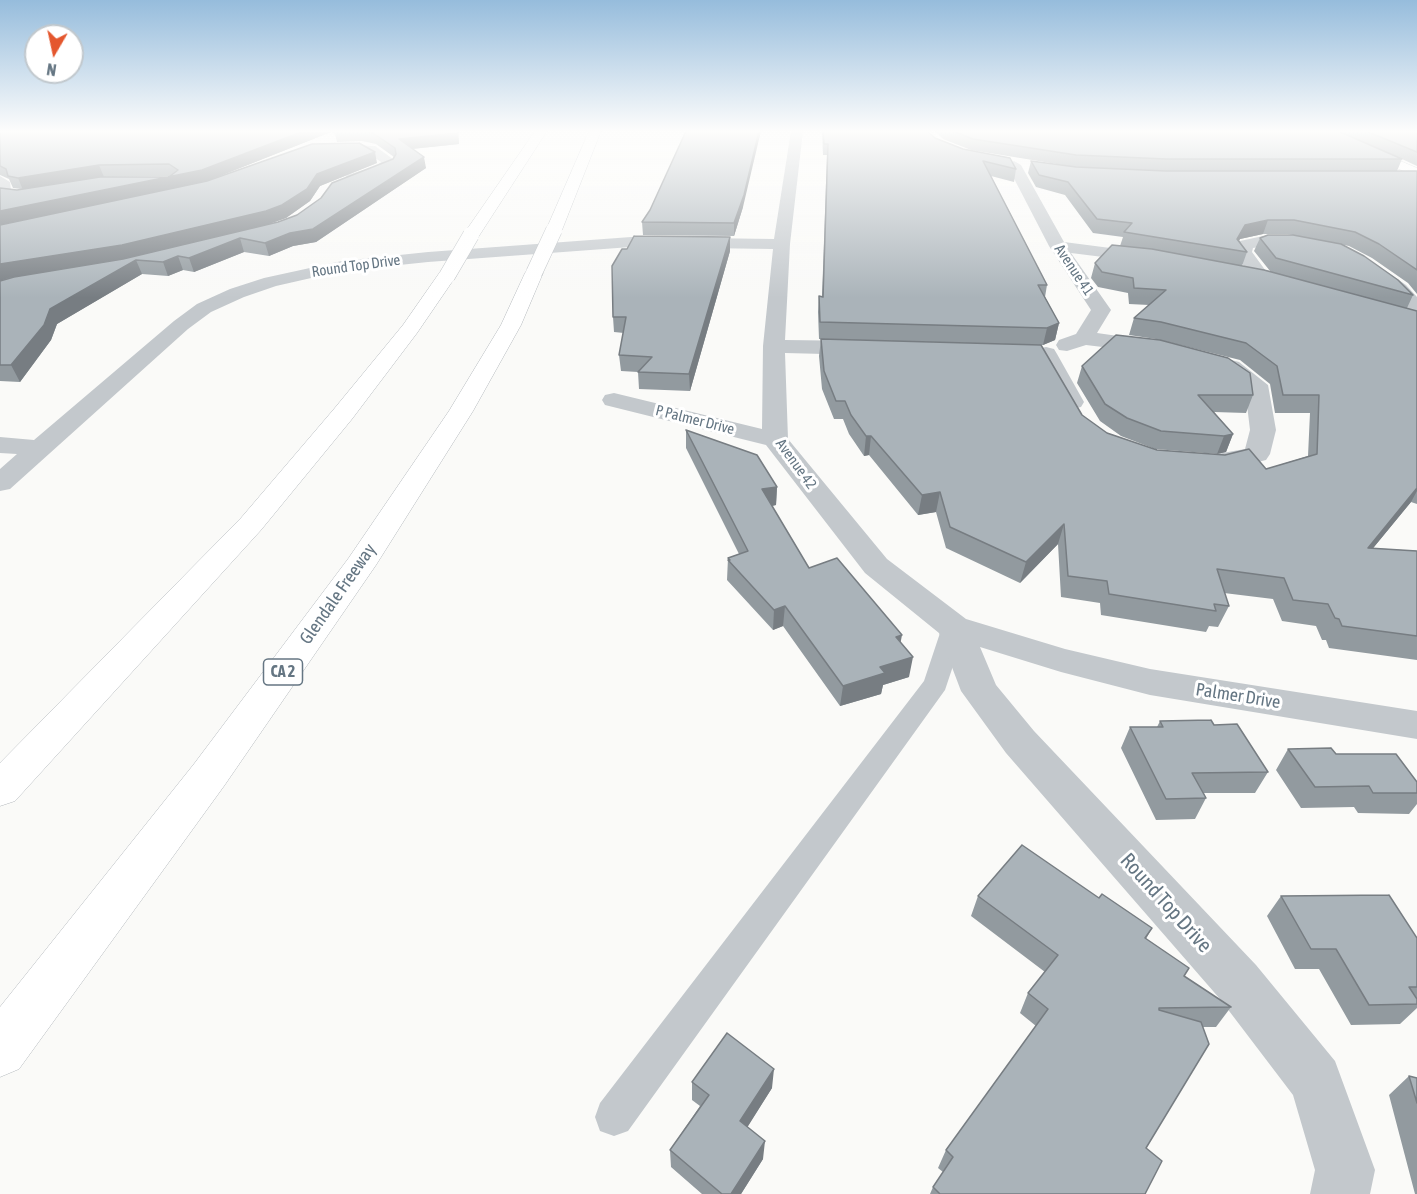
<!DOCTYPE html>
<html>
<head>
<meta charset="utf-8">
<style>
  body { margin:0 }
  #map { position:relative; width:1417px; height:1194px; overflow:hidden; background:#fafaf8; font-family:"Asap Condensed",sans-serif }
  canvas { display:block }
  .north { position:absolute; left:24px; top:24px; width:60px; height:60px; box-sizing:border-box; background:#fff; border:2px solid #c1c8cd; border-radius:50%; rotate:189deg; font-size:16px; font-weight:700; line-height:24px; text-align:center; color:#657683 }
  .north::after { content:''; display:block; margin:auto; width:21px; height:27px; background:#e4572e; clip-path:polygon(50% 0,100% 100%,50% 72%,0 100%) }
</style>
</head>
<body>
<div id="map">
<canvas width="1417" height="1194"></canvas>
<div class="north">N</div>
</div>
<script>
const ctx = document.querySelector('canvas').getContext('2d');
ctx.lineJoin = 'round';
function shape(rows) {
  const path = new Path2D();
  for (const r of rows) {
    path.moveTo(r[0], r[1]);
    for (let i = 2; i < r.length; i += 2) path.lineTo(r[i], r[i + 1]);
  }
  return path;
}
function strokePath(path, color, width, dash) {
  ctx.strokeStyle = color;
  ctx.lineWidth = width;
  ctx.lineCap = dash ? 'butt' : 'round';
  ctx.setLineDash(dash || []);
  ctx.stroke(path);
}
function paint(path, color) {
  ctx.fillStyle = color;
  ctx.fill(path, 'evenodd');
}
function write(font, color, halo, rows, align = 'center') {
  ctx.font = font + ' "Asap Condensed",sans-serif';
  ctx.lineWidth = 6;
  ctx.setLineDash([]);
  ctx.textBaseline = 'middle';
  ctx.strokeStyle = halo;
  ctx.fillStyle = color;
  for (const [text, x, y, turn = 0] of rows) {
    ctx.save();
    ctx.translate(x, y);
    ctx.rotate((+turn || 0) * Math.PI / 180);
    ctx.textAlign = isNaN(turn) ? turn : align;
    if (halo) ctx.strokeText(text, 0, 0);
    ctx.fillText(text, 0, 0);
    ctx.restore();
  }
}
const service = shape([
  [954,619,962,622,966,627,945,690,628,1131,614,1136,600,1131,595,1117,600,1103,924,681,942,627,946,622,954,619]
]);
const minor = shape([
  [791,131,803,131,790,244,785,340,864,341,872,343,875,348,872,353,864,355,785,353,788,439,887,559,966,619,1065,649,1150,669,1417,711,1417,739,1150,695,1061,672,980,647,996,685,1034,731,1256,965,1335,1061,1375,1170,1370,1194,1310,1194,1315,1170,1293,1095,1220,999,1006,753,961,691,939,633,865,573,766,445,605,405,602,400,605,395,614,393,762,429,763,346,773,249,631,247,428,262,342,271,276,286,244,297,211,312,188,329,10,489,0,491,0,469,17,454,0,453,0,437,34,440,174,321,197,304,230,289,264,278,342,261,428,252,631,237,774,239,791,131],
  [326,144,375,146,397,162,386,172,352,182,347,181,345,178,347,175,376,166,381,162,368,153,322,151,320,148,322,145,326,144],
  [1014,161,1021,165,1064,242,1157,254,1160,258,1157,262,1151,263,1071,253,1111,310,1097,333,1160,342,1163,347,1160,352,1152,353,1086,345,1067,351,1059,350,1056,345,1059,340,1076,334,1091,310,1049,246,1007,165,1014,161],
  [0,176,10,182,11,190,42,190,49,194,42,198,23,200,0,198,0,176],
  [1263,236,1302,238,1308,239,1310,243,1308,247,1302,248,1263,246,1253,248,1252,252,1271,278,1269,282,1262,284,1255,282,1234,252,1240,241,1263,236],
  [1377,268,1383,269,1406,285,1417,297,1417,314,1410,312,1392,293,1371,277,1368,273,1371,269,1377,268],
  [1046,347,1054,349,1057,354,1084,402,1081,407,1072,409,1063,407,1060,402,1035,354,1038,349,1046,347],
  [1211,355,1239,362,1268,385,1276,430,1270,454,1266,460,1217,472,1200,469,1197,463,1200,457,1245,449,1250,430,1245,388,1223,372,1203,367,1200,362,1203,357,1211,355]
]);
const secondary = shape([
  [1312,131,1329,131,1417,168,1417,177,1312,131]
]);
const motorway = shape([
  [535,131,547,131,477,239,465,239,463,235,535,131],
  [589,131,601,131,562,230,554,235,548,233,546,230,589,131],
  [534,268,540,269,543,273,521,325,473,411,376,565,224,786,19,1069,0,1077,0,1007,194,764,348,559,449,411,501,325,525,273,528,269,534,268],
  [447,270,454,272,456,276,417,333,352,419,261,530,15,801,0,806,0,763,241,518,334,409,403,325,440,272,447,270]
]);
const motorwayBridge = shape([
  [534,273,554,230],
  [447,276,471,235]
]);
const wall = shape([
  [0,131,458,131,459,141,459,144,412,149,426,168,316,242,293,246,269,256,244,252,194,272,183,270,168,276,142,274,57,324,51,340,20,382,0,381,0,281,12,277,0,281,17,190,21,189,13,188,9,179,0,175],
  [331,132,335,134,337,142,362,141,376,144,394,157,393,159,297,215,278,222,269,224,286,218,310,201,320,186,377,163,207,181],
  [170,176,169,177,96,178,104,177],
  [822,131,927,131,935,138,1016,169,1014,182,991,176,1047,285,1045,297,1059,323,1055,340,1043,345,819,339,818,312,819,296,822,297,827,155,823,155],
  [935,131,1417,131,1417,166,1402,159,1397,171,1417,171,1417,294,1408,283,1372,258,1349,246,1288,234,1263,234,1240,239,1239,240,1247,252,1242,266,1270,271,1254,251,1260,238,1413,295,1407,308,1417,311,1417,504,1411,502,1373,548,1417,551,1417,660,1329,648,1326,640,1322,640,1316,626,1282,621,1273,599,1224,593,1229,606,1218,627,1209,626,1206,632,1101,615,1100,603,1061,597,1058,544,1020,583,946,548,936,512,918,515,869,455,864,456,849,434,843,419,834,419,822,389,819,356,821,339,1082,415,1107,433,1157,450,1266,469,1308,456,1310,413,1275,413,1270,384,1240,360,1156,339,1129,335,1134,318,1149,305,1129,304,1128,293,1098,287,1091,278,1095,263,1120,246,1123,237,1093,233,1065,195,1036,187,1028,173,1031,161,1069,166,971,150,943,139],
  [743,207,734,236,643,235,642,222,650,210],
  [730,237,730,251,690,391,639,389,638,372,621,371,619,355,624,333,614,332,613,317,627,249],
  [1082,366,1253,395,1246,413,1214,412,1233,434,1226,452,1217,454,1155,449,1121,436,1100,421,1077,383],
  [686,430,777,487,776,505,772,506,809,568,901,643,909,677,883,685,881,694,840,706,783,626,773,630,727,580,728,558,739,554,686,448],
  [1160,721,1214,725,1268,772,1255,793,1204,793,1206,798,1195,819,1156,820,1121,748,1130,727,1157,727],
  [1288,749,1336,754,1417,782,1417,804,1409,814,1358,813,1354,807,1301,808,1276,770],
  [978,896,1099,898,1152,928,1146,939,1184,976,1231,1007,1216,1027,1203,1027,1146,1148,1145,1194,930,1194,933,1187,943,1172,938,1168,946,1150,1036,1026,1020,1013,1028,993,1045,972,971,916],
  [1281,896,1417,938,1417,1008,1400,1024,1351,1025,1319,969,1295,969,1267,916],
  [1409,1076,1417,1078,1417,1194,1415,1194,1389,1095],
  [692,1082,772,1088,747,1127,763,1159,741,1194,702,1194,671,1167,670,1150,700,1106,692,1100]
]);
const shadedWall = shape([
  [304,131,331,132,205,182,0,225,0,211,202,170],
  [458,131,459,144,401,150,399,139],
  [759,131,761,131,743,207,734,236,734,223],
  [375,152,377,163,320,186,310,201,286,218,269,224,128,259,8,278,0,281,0,264,317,174],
  [424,157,426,168,316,242,293,246,269,256,265,243],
  [99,165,104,177,23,190,18,178],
  [1268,220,1263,234,1240,239,1234,250,1237,239,1245,225],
  [730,237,730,251,690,391,689,374],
  [240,238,244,252,194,272,189,258],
  [178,256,183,270,168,276,163,262],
  [136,260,142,274,57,324,51,340,20,382,11,365,50,309],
  [1059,323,1055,340,1043,345,1047,328],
  [1233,434,1226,452,1217,454,1224,436],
  [866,436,871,436,869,455,864,456],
  [777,487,776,505,761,508,762,489],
  [1417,488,1417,491,1411,502,1356,569,1368,548],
  [940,492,936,512,918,515,922,495],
  [1064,524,1058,544,1020,583,1026,562],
  [785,606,783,626,773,630,774,610],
  [902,635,898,656,896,637],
  [913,657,909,677,883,685,881,694,840,706,843,686,880,667],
  [774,1069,772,1088,740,1139,740,1121],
  [765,1141,763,1159,741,1194,731,1194]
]);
const building = shape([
  [0,131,304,131,202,170,0,211,0,188,17,190,100,177,169,177,178,170,169,164,99,165,18,178,8,176,6,169,0,166,0,131],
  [364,131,458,131,458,133,399,139,424,157,313,229,290,233,265,243,240,238,189,258,178,256,163,262,136,260,50,309,44,325,11,365,0,365,0,281,14,277,123,259,278,222,297,215,321,198,332,183,393,159,396,154,395,148,373,133,364,131],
  [686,131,759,131,744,195,734,223,642,222,650,210,686,131],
  [823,131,927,131,935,138,963,149,1010,158,1016,169,983,161,1047,285,1038,285,1059,323,1047,328,820,322,819,296,823,297,828,144,824,144,823,131],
  [953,131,1338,131,1402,159,1166,159,1076,155,973,139,953,131],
  [1366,131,1417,131,1417,152,1366,131],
  [359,143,375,152,317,174,307,189,282,205,266,211,122,245,0,264,0,225,207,181,312,144,359,143],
  [1031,161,1076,167,1166,171,1417,171,1417,270,1379,244,1355,232,1294,220,1268,220,1245,225,1237,239,1247,252,1124,232,1132,223,1097,219,1068,182,1039,175,1031,161],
  [1268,235,1293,235,1341,244,1364,256,1398,280,1413,295,1276,258,1260,238,1268,235],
  [634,236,730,237,689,374,638,372,652,357,619,355,626,317,613,317,612,266,622,249,627,249,634,236],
  [1112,245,1152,249,1264,270,1417,311,1417,488,1368,548,1417,551,1417,636,1342,626,1339,619,1335,618,1328,604,1293,600,1284,578,1217,569,1229,606,1214,604,1216,611,1109,594,1107,581,1068,576,1064,524,1026,562,950,527,940,492,922,495,871,436,866,436,851,415,845,401,836,401,824,371,821,339,1041,345,1082,415,1107,433,1157,450,1225,455,1249,449,1266,469,1317,454,1319,395,1283,395,1277,366,1246,343,1161,322,1134,318,1166,290,1134,288,1133,278,1102,272,1095,263,1112,245],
  [1116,335,1160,340,1228,358,1250,373,1253,395,1198,395,1233,434,1224,436,1161,431,1127,418,1105,404,1082,366,1116,335],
  [686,430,757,455,777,487,762,489,809,568,837,558,902,635,896,637,913,657,880,667,885,673,843,686,785,606,774,610,728,560,730,560,728,558,748,551,686,430],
  [1211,720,1214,725,1237,724,1268,772,1192,773,1206,798,1166,799,1130,727,1163,727,1160,721,1211,720],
  [1331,748,1336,754,1396,754,1417,782,1417,793,1373,793,1369,786,1315,787,1288,749,1331,748],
  [1022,845,1099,898,1102,894,1152,928,1145,938,1189,968,1184,976,1231,1007,1159,1008,1159,1010,1201,1022,1209,1044,1146,1148,1162,1161,1145,1194,940,1194,933,1187,953,1157,946,1150,1048,1009,1028,993,1058,955,978,896,1022,845],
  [1389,895,1417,938,1417,987,1409,987,1417,999,1417,1004,1369,1005,1336,949,1311,949,1281,896,1389,895],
  [727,1033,774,1069,740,1121,765,1141,731,1194,722,1194,670,1150,709,1095,692,1082,727,1033],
  [1409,1076,1417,1078,1417,1103,1409,1076]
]);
const farStreetnames = [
  ["Round Top Drive",356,266,-8],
  ["Avenue 41",1074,270,56],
  ["P Palmer Drive",695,420,14],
  ["Avenue 42",796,464,54]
];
const shields = [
  [283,672,39]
];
const shieldNames = [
  ["CA 2",283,672]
];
const streetNames = [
  ["Glendale Freeway",338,594,-55],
  ["Palmer Drive",1238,696,9]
];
const nearStreetnames = [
  ["Round Top Drive",1166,903,48]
];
strokePath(secondary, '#b3babf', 1);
strokePath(motorway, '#b4b9bd', 1);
paint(service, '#c3c8cc');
paint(minor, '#c3c8cc');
paint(secondary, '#fff');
paint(motorway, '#fff');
strokePath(motorwayBridge, '#b4b9bd', 17, []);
strokePath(motorwayBridge, '#fff', 16);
paint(wall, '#929a9f');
paint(shadedWall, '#777d82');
paint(building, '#aab3b9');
strokePath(building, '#777d82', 1.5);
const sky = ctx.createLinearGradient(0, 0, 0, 298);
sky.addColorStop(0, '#96bcdc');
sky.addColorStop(0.44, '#fdfdfc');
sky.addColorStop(1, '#fdfdfc00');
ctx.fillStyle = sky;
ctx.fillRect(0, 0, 1417, 298);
write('15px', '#657683', '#fff', farStreetnames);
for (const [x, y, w] of shields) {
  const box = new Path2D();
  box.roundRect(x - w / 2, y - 13, w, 26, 4.5);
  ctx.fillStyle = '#fff';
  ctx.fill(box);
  strokePath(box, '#657683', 1.5);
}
write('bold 16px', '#657683', null, shieldNames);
write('18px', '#657683', '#fff', streetNames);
write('21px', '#657683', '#fff', nearStreetnames);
</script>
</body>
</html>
